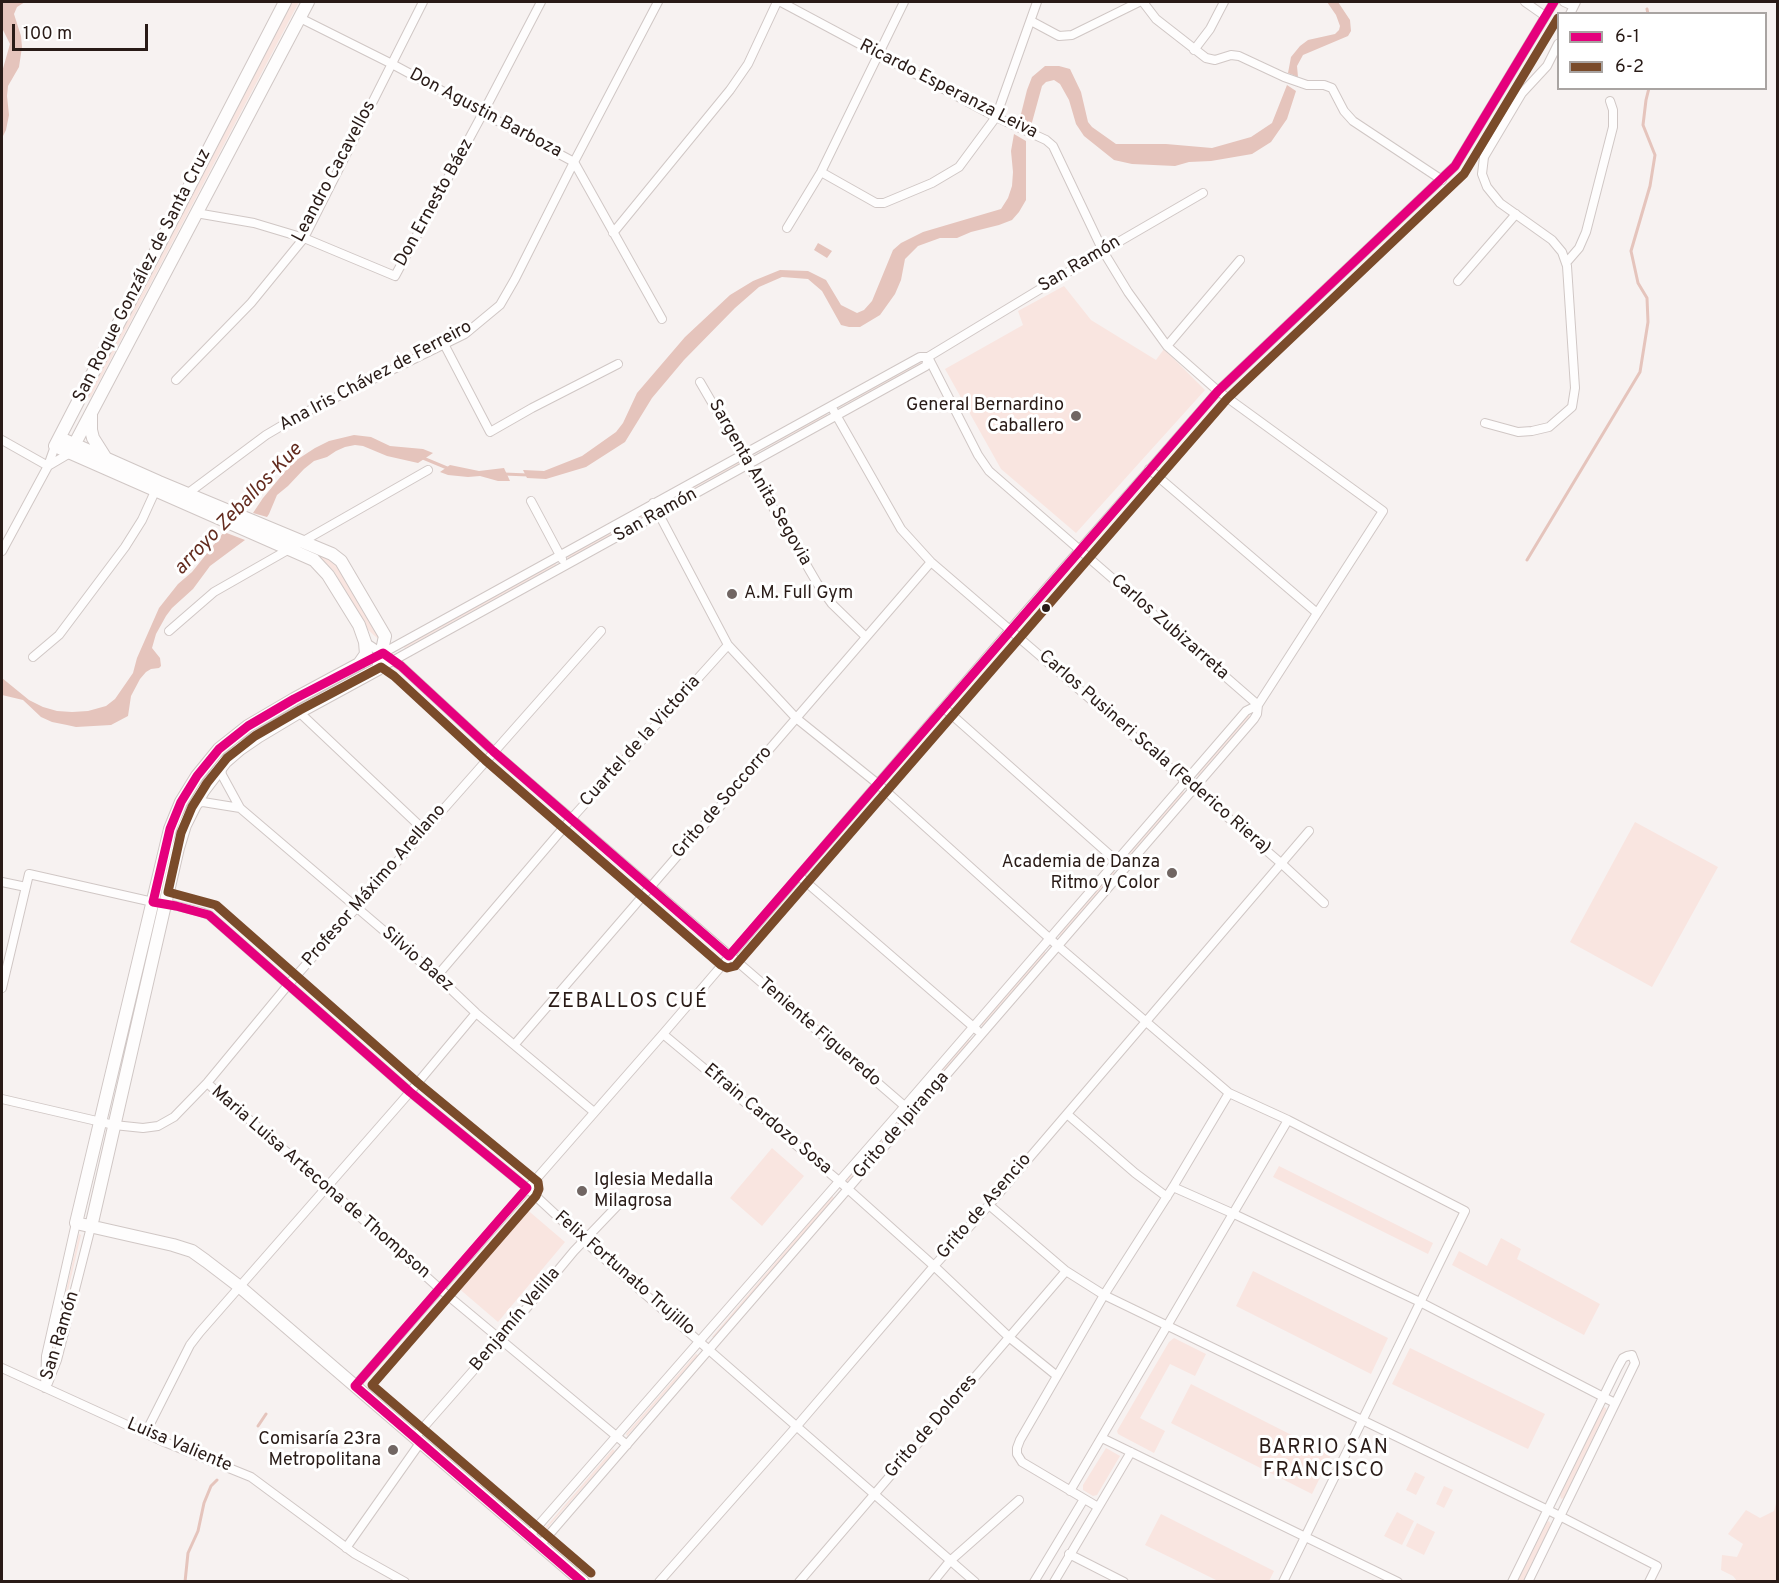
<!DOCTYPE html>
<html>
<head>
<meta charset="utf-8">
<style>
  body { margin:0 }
  #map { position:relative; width:1779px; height:1583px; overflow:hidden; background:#f7f2f1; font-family:Overpass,sans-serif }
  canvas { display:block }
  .frame { position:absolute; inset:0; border:3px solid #291b17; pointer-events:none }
  .legend { position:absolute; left:1557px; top:12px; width:210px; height:78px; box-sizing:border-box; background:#fff; border:2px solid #a9a4a2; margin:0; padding:8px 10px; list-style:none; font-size:18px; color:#291b17 }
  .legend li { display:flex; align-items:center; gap:12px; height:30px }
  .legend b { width:30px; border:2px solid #a9a4a2 }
  .scale { position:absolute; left:12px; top:24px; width:136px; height:27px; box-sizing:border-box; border:3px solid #291b17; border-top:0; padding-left:8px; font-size:18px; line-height:21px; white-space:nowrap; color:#291b17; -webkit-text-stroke:4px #fff; paint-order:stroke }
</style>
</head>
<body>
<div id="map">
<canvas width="1779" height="1583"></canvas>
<div class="frame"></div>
<ul class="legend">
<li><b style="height:8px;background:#e5007d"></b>6-1</li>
<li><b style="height:8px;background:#7a4b2a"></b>6-2</li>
</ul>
<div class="scale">100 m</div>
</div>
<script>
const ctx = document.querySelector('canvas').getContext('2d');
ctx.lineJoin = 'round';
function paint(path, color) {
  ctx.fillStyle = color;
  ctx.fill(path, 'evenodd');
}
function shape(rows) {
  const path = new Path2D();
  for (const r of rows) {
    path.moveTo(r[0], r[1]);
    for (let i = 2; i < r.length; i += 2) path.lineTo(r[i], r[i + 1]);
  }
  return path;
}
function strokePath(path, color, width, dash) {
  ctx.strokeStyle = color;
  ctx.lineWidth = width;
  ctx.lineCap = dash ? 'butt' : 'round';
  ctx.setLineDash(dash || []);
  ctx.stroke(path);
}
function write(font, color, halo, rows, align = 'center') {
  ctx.font = font + ' Overpass,sans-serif';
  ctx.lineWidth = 6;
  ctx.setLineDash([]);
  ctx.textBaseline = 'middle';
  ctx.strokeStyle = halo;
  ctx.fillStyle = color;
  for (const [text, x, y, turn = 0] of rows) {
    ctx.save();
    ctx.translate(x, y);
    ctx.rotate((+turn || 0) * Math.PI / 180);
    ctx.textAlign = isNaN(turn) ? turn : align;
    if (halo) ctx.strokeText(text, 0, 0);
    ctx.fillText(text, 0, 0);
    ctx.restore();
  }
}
const green = shape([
  [288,2,299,2,91,397,87,399,86,398],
  [1064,286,1091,320,1156,360,1164,349,1205,390,1076,533,1001,469,945,369,1023,325,1018,311],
  [920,361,922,362,921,364,839,408,839,406],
  [827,413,827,416,751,456,751,455],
  [737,462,739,462,739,464,662,505,662,504],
  [646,512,648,512,651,514,567,560,568,555],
  [318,555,333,559,380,638,377,638,366,628,334,571],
  [554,563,556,563,556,565,405,648,403,647],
  [362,669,363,671,253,730,230,749,217,762,205,775,186,808,177,831,161,893,159,893,170,848,184,807,203,774,228,747,252,728],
  [1248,714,1250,716,1198,776,1197,774],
  [1183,791,1184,793,1127,858,1127,856],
  [1635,822,1718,867,1652,987,1570,942],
  [1113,871,1115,873,1060,936,1059,934],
  [1044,951,1046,953,982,1026,981,1024],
  [968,1039,970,1041,911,1108,910,1106],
  [901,1117,903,1119,846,1183,845,1182],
  [772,1148,804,1176,762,1226,730,1198],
  [1279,1166,1433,1243,1428,1254,1273,1177],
  [832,1196,834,1198,714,1337,712,1337],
  [524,1207,565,1242,498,1322,456,1286],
  [79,1234,81,1235,53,1354,52,1353],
  [1501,1238,1521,1249,1517,1259,1600,1304,1584,1335,1452,1265,1459,1251,1487,1266],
  [1253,1271,1388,1338,1371,1374,1236,1306],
  [1174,1338,1206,1354,1195,1376,1170,1364,1140,1418,1165,1431,1154,1453,1118,1434,1117,1431,1169,1342],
  [1410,1348,1545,1414,1528,1449,1392,1384],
  [696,1354,698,1355,627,1436,626,1434],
  [1191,1384,1331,1455,1312,1494,1171,1423],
  [1604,1407,1606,1408,1606,1411,1564,1498,1561,1499,1560,1495,1602,1409],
  [1106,1448,1120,1456,1097,1495,1093,1496,1083,1490,1083,1485],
  [613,1449,615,1451,540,1536,540,1534],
  [1415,1472,1425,1477,1416,1495,1406,1490],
  [1444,1486,1453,1490,1444,1508,1436,1504],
  [1777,1500,1777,1581,1737,1581,1733,1576,1721,1570,1722,1555,1737,1557,1743,1544,1728,1534,1746,1510,1760,1518,1774,1511],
  [1397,1512,1414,1521,1402,1545,1384,1536],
  [1161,1514,1274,1571,1269,1581,1218,1581,1145,1545],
  [1549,1521,1551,1525,1523,1581,1517,1581,1547,1522],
  [1417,1523,1435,1532,1424,1555,1406,1546]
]);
const water = shape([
  [2,2,25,2,17,7,14,14,21,36,22,47,19,67,8,86,7,96,9,115,6,130,2,138,2,72,10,44,2,28],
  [1327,2,1338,2,1350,20,1351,31,1348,36,1303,55,1297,66,1298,77,1288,73,1291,57,1300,46,1308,40,1335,34,1339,30,1340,26,1336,15],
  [1045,66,1059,66,1070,69,1081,92,1088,122,1092,127,1116,144,1166,144,1212,148,1251,137,1272,123,1287,85,1296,91,1287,119,1271,142,1252,154,1211,161,1189,162,1175,166,1132,164,1114,160,1084,136,1076,124,1069,100,1060,84,1054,80,1046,82,1042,86,1031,126,1019,122,1027,90,1032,77],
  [1014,134,1026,141,1026,200,1019,212,1012,220,999,225,971,232,957,238,940,238,918,246,905,259,901,280,895,294,880,315,860,327,849,327,841,325,822,291,808,279,782,277,759,287,735,308,684,360,652,398,625,442,586,467,546,479,527,478,523,470,544,471,582,456,616,432,623,423,637,393,685,337,730,295,753,281,780,270,808,271,826,280,841,305,857,313,864,310,872,301,893,250,901,243,923,232,1001,209,1008,198,1012,186,1013,172,1011,151],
  [818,243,832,251,827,258,814,250],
  [354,435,371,437,390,446,423,449,433,453,418,463,387,456,363,446,355,445,345,447,336,451,327,457,314,461,304,469,288,486,277,495,269,514,267,517,253,513,263,498,292,463,315,448,329,441],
  [450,465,479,471,504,468,510,481,498,481,480,476,468,477,448,475,440,472],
  [224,532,245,540,210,566,193,589,172,608,166,616,156,634,152,648,160,658,161,666,159,668,151,669,146,672,140,679,131,696,128,716,111,725,76,727,67,725,52,722,41,717,23,700,2,695,2,678,29,700,43,707,57,711,72,712,88,711,106,706,115,699,133,673,137,658,159,608,178,584,192,572]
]);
const stream = shape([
  [1647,9,1648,14],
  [423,458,447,468],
  [504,474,528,475],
  [1527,560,1640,372,1648,322,1647,298,1638,283,1631,251,1650,186,1655,155,1643,125,1646,100,1649,88],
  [258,1426,266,1414],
  [185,1582,188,1553,198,1531,204,1503,211,1486,217,1480]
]);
const street = shape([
  [1143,2,1156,19,1206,58,1215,60,1231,55,1239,56,1284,77,1307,85,1324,85,1332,88,1344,111,1353,121,1442,180],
  [1525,2,1545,16],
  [1564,2,1573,6],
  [1570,14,1576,2],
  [300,18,392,64,574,162,662,319],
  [1031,21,1059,36,1072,35,1139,2],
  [1194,50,1210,29,1224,2],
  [821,172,876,203,884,203,932,183,959,167,996,117,1037,2],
  [196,213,254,223,304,238,395,276,483,113,541,2],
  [787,228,821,172,904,2],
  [613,233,730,90,748,64,777,2],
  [1566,263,1579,248,1586,232,1613,127,1613,110,1610,101],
  [1458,281,1516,214],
  [444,344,490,432,532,408,618,364],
  [1167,346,1240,260],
  [928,357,978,455,989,471,1258,705],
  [176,380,251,303,304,238,423,2],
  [700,382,817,583,832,604,866,637],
  [831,406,901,529,931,562,1282,864,1324,903],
  [1485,423,1518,432,1532,431,1549,427,1572,407,1575,388,1567,266,1562,252,1552,240,1500,203,1487,187,1482,174,1484,157,1522,93,1547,66,1558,44],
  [2,440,48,466],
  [48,466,70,453],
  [1149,469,1317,613],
  [185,497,187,494,266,435,300,415,465,334,500,305,515,279,574,162,658,2],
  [531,501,562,559],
  [653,503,728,645,796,718,878,784,1058,946,1229,1093,1288,1120,1465,1211,1283,1582],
  [2,551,48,466,55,446],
  [169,631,214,592,428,470],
  [365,642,401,666,493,751,908,1109],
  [33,657,59,635,125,547,142,520,157,487],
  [361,663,383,653,920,357,928,357,1103,251,1203,193],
  [378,669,926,366,928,357],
  [944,708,1120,864],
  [299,712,424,830],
  [221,768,222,775,240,808,437,976,476,1013,594,1112],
  [196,804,203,802,240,808],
  [799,876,977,1030],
  [2,882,26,887],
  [437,976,571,819,728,645],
  [2,988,29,874,153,902,165,903,201,912,209,915,410,1092,527,1188,584,1241,975,1582],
  [663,1034,839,1181,934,1266,1010,1338,1057,1376],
  [515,1044,931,562],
  [207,1083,327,1187,440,1289,627,1445],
  [2,1099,114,1125,143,1128,158,1126,174,1117,207,1083,288,985,601,631],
  [1067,1114,1135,1173,1167,1197],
  [1173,1187,1234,1214,1420,1302,1615,1403],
  [989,1205,1066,1271,1104,1295,1548,1510,1657,1566,1649,1582],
  [2,1368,162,1441,251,1477,355,1554,405,1582],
  [48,1383,57,1360,91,1227],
  [355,1386,663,1034,1020,618,1218,391,1455,166,1554,2],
  [45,1388,46,1356,76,1223],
  [146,1432,190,1345,200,1332,410,1092,476,1013],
  [415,1437,500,1340,574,1251,618,1205],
  [1102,1438,1398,1582],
  [1070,1491,1288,1120],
  [1098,1507,1022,1462,1017,1454,1017,1448,1020,1440,1104,1295,1173,1187,1229,1093],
  [530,1535,905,1106,1246,711,1258,705],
  [541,1544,1254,719,1257,714,1258,705,1383,511,1218,391,1167,346,1128,292,1103,251,1053,146,1046,140,996,117,781,2],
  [346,1548,420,1443],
  [1069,1554,1124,1582],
  [659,1582,796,1427,934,1266,989,1205,1309,831],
  [799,1582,1066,1271],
  [933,1582,950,1561,1019,1500],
  [1034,1582,1084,1499],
  [1054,1582,1131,1452],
  [1512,1582,1618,1367,1623,1358,1627,1356,1632,1355,1635,1363,1528,1582]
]);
const secondary = shape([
  [285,2,55,446,314,560,328,575,359,625,365,642,366,654,359,664,294,699,248,726,219,749,197,776,181,802,170,829,76,1223,173,1245,192,1251,206,1261,240,1287,583,1582],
  [91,415,91,430,93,438,105,457],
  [60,438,159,482,332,554,341,561,385,636,378,669,299,712,259,736,240,749,225,762,203,791,194,807,185,825,178,848,91,1227],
  [72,449,308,2]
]);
const bus1 = shape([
  [582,1582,355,1386,527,1188,410,1092,209,915,176,906,153,902,170,829,181,802,197,776,219,749,248,726,294,699,383,653,401,666,493,751,729,956,1218,391,1455,166,1554,2]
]);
const bus2 = shape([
  [591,1573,372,1385,536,1196,539,1189,538,1182,418,1083,216,905,168,892,181,833,192,807,207,783,227,758,255,736,300,710,381,667,394,676,485,760,721,965,727,968,735,966,1227,399,1464,174,1558,18]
]);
const markers = [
  [1076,416,6,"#716663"],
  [732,594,6,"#716663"],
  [1046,608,5,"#291b17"],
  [1172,873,6,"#716663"],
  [582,1191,6,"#716663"],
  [393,1450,6,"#716663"]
];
const streetNames = [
  ["Ricardo Esperanza Leiva",948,90,27],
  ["Don Agustin Barboza",485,114,28],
  ["Leandro Cacavellos",335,172,-62],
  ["Don Ernesto Báez",435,203,-61],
  ["San Ramón",1080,265,-31],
  ["San Roque González de Santa Cruz",143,276,-63],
  ["Ana Iris Chávez de Ferreiro",376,377,-28],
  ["Sargenta Anita Segovia",759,483,60],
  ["San Ramón",656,516,-29],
  ["Carlos Zubizarreta",1169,628,41],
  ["Cuartel de la Victoria",641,742,-48],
  ["Carlos Pusineri Scala (Federico Riera)",1154,753,41],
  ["Grito de Soccorro",723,803,-49],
  ["Profesor Máximo Arellano",375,886,-49],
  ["Silvio Baez",417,960,41],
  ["Teniente Figueredo",819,1033,41],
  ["Efrain Cardozo Sosa",767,1120,40],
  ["Grito de Ipiranga",902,1126,-49],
  ["Maria Luisa Artecona de Thompson",320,1183,41],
  ["Grito de Asencio",985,1207,-49],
  ["Felix Fortunato Trujillo",624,1274,41],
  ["Benjamín Velilla",516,1320,-50],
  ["San Ramón",61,1336,-73],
  ["Grito de Dolores",932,1427,-49],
  ["Luisa Valiente",179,1446,23]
];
const poiNames = [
  ["General Bernardino",1064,406],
  ["Caballero",1064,427],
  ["A.M. Full Gym",744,594,"left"],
  ["Academia de Danza",1160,863],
  ["Ritmo y Color",1160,884],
  ["Iglesia Medalla",594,1181,"left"],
  ["Milagrosa",594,1202,"left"],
  ["Comisaría 23ra",381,1440],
  ["Metropolitana",381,1461]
];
const waterNames = [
  ["arroyo Zeballos-Kue",239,510,-46]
];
const neighbourhoodNames = [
  ["ZEBALLOS CUÉ",628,1003],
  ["BARRIO SAN",1324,1449],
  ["FRANCISCO",1324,1472]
];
paint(green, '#f9e5e0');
paint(water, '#e5c4bc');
strokePath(stream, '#e5c4bc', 3);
strokePath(street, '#d0c7c5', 10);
strokePath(secondary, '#d0c7c5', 14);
strokePath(street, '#fefdfd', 8);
strokePath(secondary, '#fefdfd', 12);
strokePath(bus1, '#e5007d', 9);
strokePath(bus2, '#7a4b2a', 9);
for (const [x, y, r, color] of markers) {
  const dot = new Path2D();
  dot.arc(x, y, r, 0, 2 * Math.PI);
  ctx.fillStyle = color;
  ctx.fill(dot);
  strokePath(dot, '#fff', 2);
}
write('18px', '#291b17', '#fff', streetNames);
write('18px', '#291b17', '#fff', poiNames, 'right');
write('italic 20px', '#632b1e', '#fff', waterNames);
ctx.letterSpacing = '1.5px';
write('20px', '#291b17', '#fff', neighbourhoodNames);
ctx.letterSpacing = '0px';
</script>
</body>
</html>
